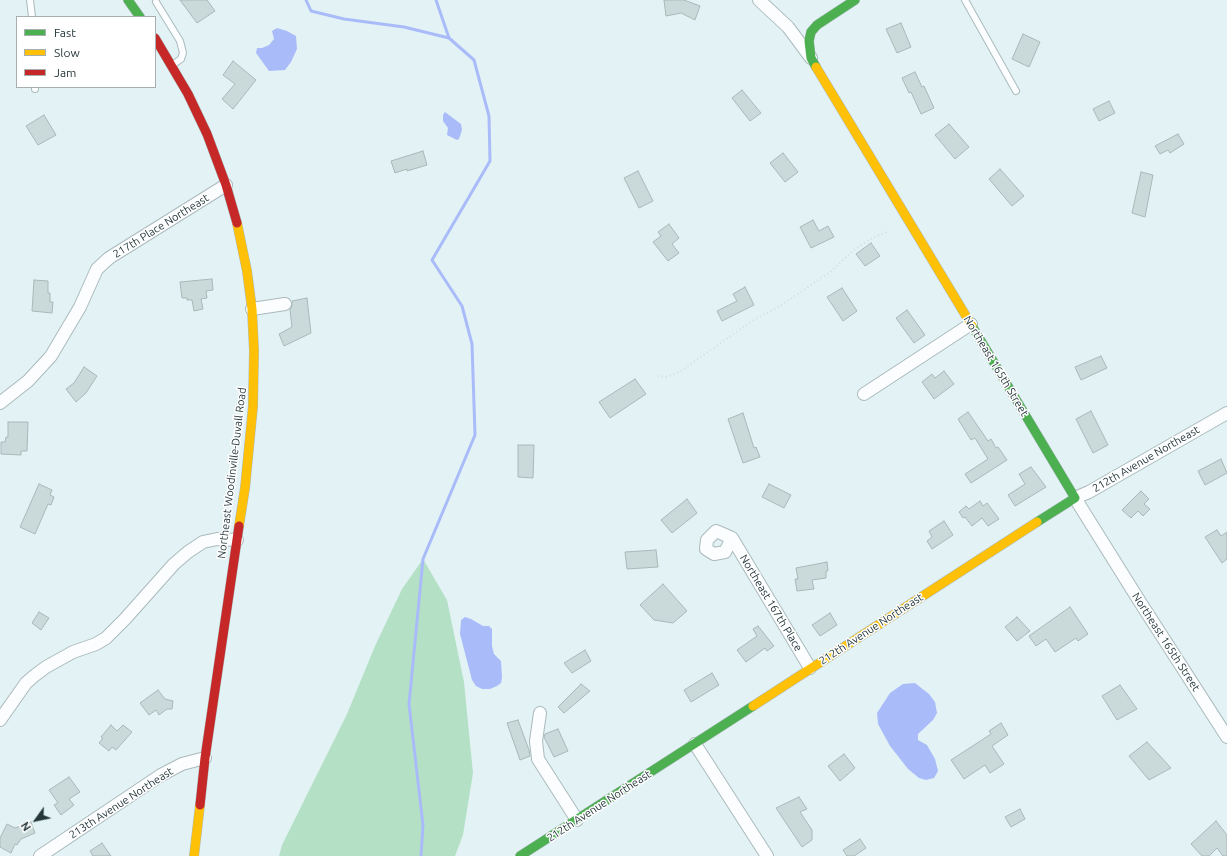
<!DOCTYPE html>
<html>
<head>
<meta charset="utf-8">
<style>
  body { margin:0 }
  #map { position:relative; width:1227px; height:856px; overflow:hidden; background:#e3f2f5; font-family:Ubuntu,sans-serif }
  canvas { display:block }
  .legend { position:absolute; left:16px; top:16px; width:140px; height:72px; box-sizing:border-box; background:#fff; border:1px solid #a8afb1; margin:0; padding:5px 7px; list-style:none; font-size:12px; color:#25373b }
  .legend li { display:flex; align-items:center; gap:8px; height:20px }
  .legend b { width:20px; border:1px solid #a8afb1 }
  .north { position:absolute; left:16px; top:800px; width:40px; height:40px; -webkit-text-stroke:3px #fff; paint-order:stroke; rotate:237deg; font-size:11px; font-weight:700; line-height:16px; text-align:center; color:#25373b }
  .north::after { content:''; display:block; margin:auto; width:14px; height:18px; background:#25373b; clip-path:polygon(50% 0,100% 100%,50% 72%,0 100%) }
</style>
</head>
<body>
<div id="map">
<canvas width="1227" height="856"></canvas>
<ul class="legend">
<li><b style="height:5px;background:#4caf50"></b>Fast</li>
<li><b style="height:5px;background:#ffc107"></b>Slow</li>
<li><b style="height:5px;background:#c62828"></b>Jam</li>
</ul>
<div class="north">N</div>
</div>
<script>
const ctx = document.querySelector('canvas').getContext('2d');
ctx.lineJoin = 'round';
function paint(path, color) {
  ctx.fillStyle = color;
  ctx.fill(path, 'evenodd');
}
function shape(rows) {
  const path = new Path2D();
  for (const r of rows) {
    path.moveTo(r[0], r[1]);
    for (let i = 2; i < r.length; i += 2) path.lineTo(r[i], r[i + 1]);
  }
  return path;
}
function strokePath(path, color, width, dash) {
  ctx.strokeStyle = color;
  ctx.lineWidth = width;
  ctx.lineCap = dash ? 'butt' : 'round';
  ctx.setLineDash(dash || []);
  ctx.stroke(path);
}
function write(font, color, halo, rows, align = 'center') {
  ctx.font = font + ' Ubuntu,sans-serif';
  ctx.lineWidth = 3;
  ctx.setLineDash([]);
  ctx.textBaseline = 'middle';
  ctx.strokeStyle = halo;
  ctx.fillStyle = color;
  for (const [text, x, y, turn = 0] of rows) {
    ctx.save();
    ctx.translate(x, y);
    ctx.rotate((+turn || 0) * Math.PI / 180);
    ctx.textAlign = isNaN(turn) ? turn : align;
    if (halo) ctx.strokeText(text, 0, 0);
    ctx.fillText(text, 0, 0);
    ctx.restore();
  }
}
const green = shape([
  [423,559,447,600,464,682,473,773,463,835,455,856,279,856,282,845,347,714,375,646,402,589]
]);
const water = shape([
  [277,28,287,31,296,36,297,49,291,62,285,70,269,71,256,53,257,48,262,48,269,45,274,39,272,31],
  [445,112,461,124,462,130,459,139,457,140,447,135,448,128,443,121,443,115],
  [465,617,471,619,483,626,489,626,492,629,492,646,494,654,501,661,502,678,501,683,497,686,490,689,482,689,476,686,472,680,460,634,461,620],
  [915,683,929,694,935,702,937,713,933,720,918,734,918,740,927,745,935,759,938,771,934,778,926,780,919,778,908,769,890,746,878,724,877,713,890,693,903,684]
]);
const stream = shape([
  [306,0,311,11,344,19,404,27,449,38],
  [421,856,423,825,409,704,423,559,475,435,472,344,462,306,432,260,490,161,489,116,474,60,449,38,436,0]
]);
const building = shape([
  [180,0,207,0,215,11,197,23,180,0],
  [664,0,684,0,700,6,695,20,681,13,666,16,664,0],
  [901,23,911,47,897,53,886,29,901,23],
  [1023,34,1040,42,1029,67,1012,59,1023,34],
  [233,61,256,80,233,109,222,99,235,84,223,75,233,61],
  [915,72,922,87,924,86,934,108,921,114,911,92,909,93,902,78,915,72],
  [742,90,761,113,750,121,732,98,742,90],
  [1109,101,1115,113,1099,121,1093,109,1109,101],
  [44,115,56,135,38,145,26,126,44,115],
  [949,124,969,147,955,159,935,135,949,124],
  [1178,134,1184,144,1170,153,1168,150,1160,154,1155,146,1178,134],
  [423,151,427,165,407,171,407,169,395,173,391,161,423,151],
  [783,153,798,172,785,182,770,163,783,153],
  [1000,169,1024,196,1012,206,989,179,1000,169],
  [638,171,653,201,639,208,624,178,638,171],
  [1141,172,1153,175,1145,217,1132,213,1141,172],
  [813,220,819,231,828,226,834,237,811,248,800,227,813,220],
  [669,224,679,238,672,244,679,253,668,261,653,242,661,236,658,232,669,224],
  [871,243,880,256,865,266,856,254,871,243],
  [212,279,213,290,206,291,207,298,201,299,203,309,194,311,192,300,187,300,187,298,182,298,180,282,212,279],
  [34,280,48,281,48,293,50,293,50,302,53,302,52,313,32,311,34,280],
  [745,287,754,305,722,321,717,311,737,301,733,294,745,287],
  [842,288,857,311,843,321,827,297,842,288],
  [307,298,311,333,284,346,279,334,292,327,290,310,292,306,292,301,307,298],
  [907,310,925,335,914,343,896,318,907,310],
  [1101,356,1107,368,1081,380,1075,367,1101,356],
  [84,367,97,376,86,393,76,402,66,389,74,383,84,367],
  [944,371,954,384,934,399,922,382,932,374,935,378,944,371],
  [635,379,646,394,610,418,599,402,635,379],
  [1091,411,1108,445,1093,453,1076,419,1091,411],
  [968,412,988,441,991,439,996,448,998,447,1007,460,971,483,965,474,988,459,975,438,971,440,958,419,968,412],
  [743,413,754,448,756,447,760,457,743,463,728,419,743,413],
  [8,422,28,422,27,451,21,451,21,455,1,454,1,442,5,442,6,437,8,437,8,422],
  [518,445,534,445,533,478,518,477,518,445],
  [1221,459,1227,473,1205,485,1198,471,1221,459],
  [1031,467,1046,487,1015,506,1008,495,1025,484,1019,474,1031,467],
  [39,484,52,490,50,495,54,497,51,505,48,504,35,534,20,527,39,484],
  [769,484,791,495,784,508,762,497,769,484],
  [1141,491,1149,499,1144,504,1150,509,1143,516,1138,511,1131,518,1122,510,1141,491],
  [687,499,697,513,672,533,661,520,687,499],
  [980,501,983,506,987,503,999,519,988,526,982,518,972,526,965,517,963,518,959,512,966,506,969,509,980,501],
  [944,521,953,535,932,549,927,541,932,537,929,531,944,521],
  [1217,530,1221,536,1227,532,1227,559,1222,563,1205,537,1217,530],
  [656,550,658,567,627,569,625,552,656,550],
  [827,562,828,571,826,571,826,578,812,580,814,589,797,591,795,579,798,579,796,568,827,562],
  [663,584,687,611,673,623,654,620,640,605,663,584],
  [1070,607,1088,634,1078,641,1076,638,1055,652,1046,639,1036,646,1029,636,1070,607],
  [39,612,49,618,41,630,32,623,39,612],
  [830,613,837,625,820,636,812,625,830,613],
  [1017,617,1030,631,1017,641,1005,627,1017,617],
  [758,626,774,646,767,651,765,648,746,662,737,650,757,636,753,629,758,626],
  [585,650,591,661,572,673,564,663,585,650],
  [712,673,719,685,691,702,684,690,712,673],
  [581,684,590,691,564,713,558,707,581,684],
  [1120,685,1137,709,1117,720,1102,696,1120,685],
  [158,690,165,699,173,701,172,709,167,709,159,715,156,710,149,715,140,703,158,690],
  [518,720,529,750,530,756,520,760,507,723,518,720],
  [1001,723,1008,735,992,746,1004,764,990,773,985,765,964,779,951,760,991,734,989,731,1001,723],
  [111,725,117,731,123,725,132,732,116,750,112,747,109,751,99,743,103,738,101,737,111,725],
  [558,729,568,751,554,757,544,737,545,734,558,729],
  [1147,742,1171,768,1149,780,1129,756,1147,742],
  [844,754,855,768,840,781,828,766,844,754],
  [69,777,80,792,69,799,74,805,61,815,54,805,58,803,49,790,69,777],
  [799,797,807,809,800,812,812,830,812,840,802,847,776,808,799,797],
  [1020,809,1025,819,1011,827,1005,817,1020,809],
  [1216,821,1227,835,1227,856,1223,856,1217,848,1209,856,1202,856,1191,844,1216,821],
  [31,822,35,833,21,839,17,845,15,844,11,853,0,847,0,838,7,824,15,828,31,822],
  [860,839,866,848,854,856,847,856,843,850,860,839],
  [102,843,111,856,93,856,90,851,102,843]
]);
const path = shape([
  [658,376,666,377,681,371,752,321,780,306,830,272,854,250,870,239,887,232]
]);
const lane = shape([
  [30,0,32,17],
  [965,0,1016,91],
  [156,2,180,41,183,53,181,59,172,65],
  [35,89,35,87]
]);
const street = shape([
  [759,0,788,27,811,58],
  [252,309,285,304],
  [864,394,971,324],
  [0,403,28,381,51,356,80,307,97,269,109,258,226,185],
  [1227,413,1089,492,1075,498,1140,602,1227,737],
  [732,538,725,552,714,554,706,549,707,540,716,531,732,538,810,668],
  [540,713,536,741,538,759,577,820],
  [0,720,26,683,34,676,46,667,73,652,96,644,106,638,125,619,174,564,188,552,203,542,217,539,237,540],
  [695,744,767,856],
  [40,856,161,775,182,764,205,758]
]);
const fast = shape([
  [128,0,140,17],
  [816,67,811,58,809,41,811,32,817,25,855,0],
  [972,326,1075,498,1037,522],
  [520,856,753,706]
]);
const slow = shape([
  [816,67,972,326],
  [237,223,247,271,252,309,254,351,253,406,245,488,239,526],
  [753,706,1037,522],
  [194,856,200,805]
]);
const jam = shape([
  [155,38,188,94,207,134,226,185,237,223],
  [200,805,205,758,239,526]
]);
const streetNames = [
  ["217th Place Northeast",161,226,-32],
  ["Northeast 165th Street",996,366,59],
  ["212th Avenue Northeast",1146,459,-30],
  ["Northeast Woodinville-Duvall Road",232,473,-83],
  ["Northeast 167th Place",771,603,59],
  ["212th Avenue Northeast",871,629,-33],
  ["Northeast 165th Street",1166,642,57],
  ["213th Avenue Northeast",121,803,-33],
  ["212th Avenue Northeast",599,806,-33]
];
paint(green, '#b4e1c6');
paint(water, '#a9bcf9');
strokePath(stream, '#a9bcf9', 3);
paint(building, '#cadada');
strokePath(building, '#a9b8b7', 1);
strokePath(lane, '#abbabd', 8);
strokePath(street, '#abbabd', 14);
strokePath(fast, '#abbabd', 10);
strokePath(slow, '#abbabd', 10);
strokePath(jam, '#abbabd', 10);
strokePath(path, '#d7dcdc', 2, [1, 3]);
strokePath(lane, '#fbfdfe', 6);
strokePath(street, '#fbfdfe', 12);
strokePath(fast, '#4caf50', 9);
strokePath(slow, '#ffc107', 9);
strokePath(jam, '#c62828', 9);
write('11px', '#25373b', '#fff', streetNames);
</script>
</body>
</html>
